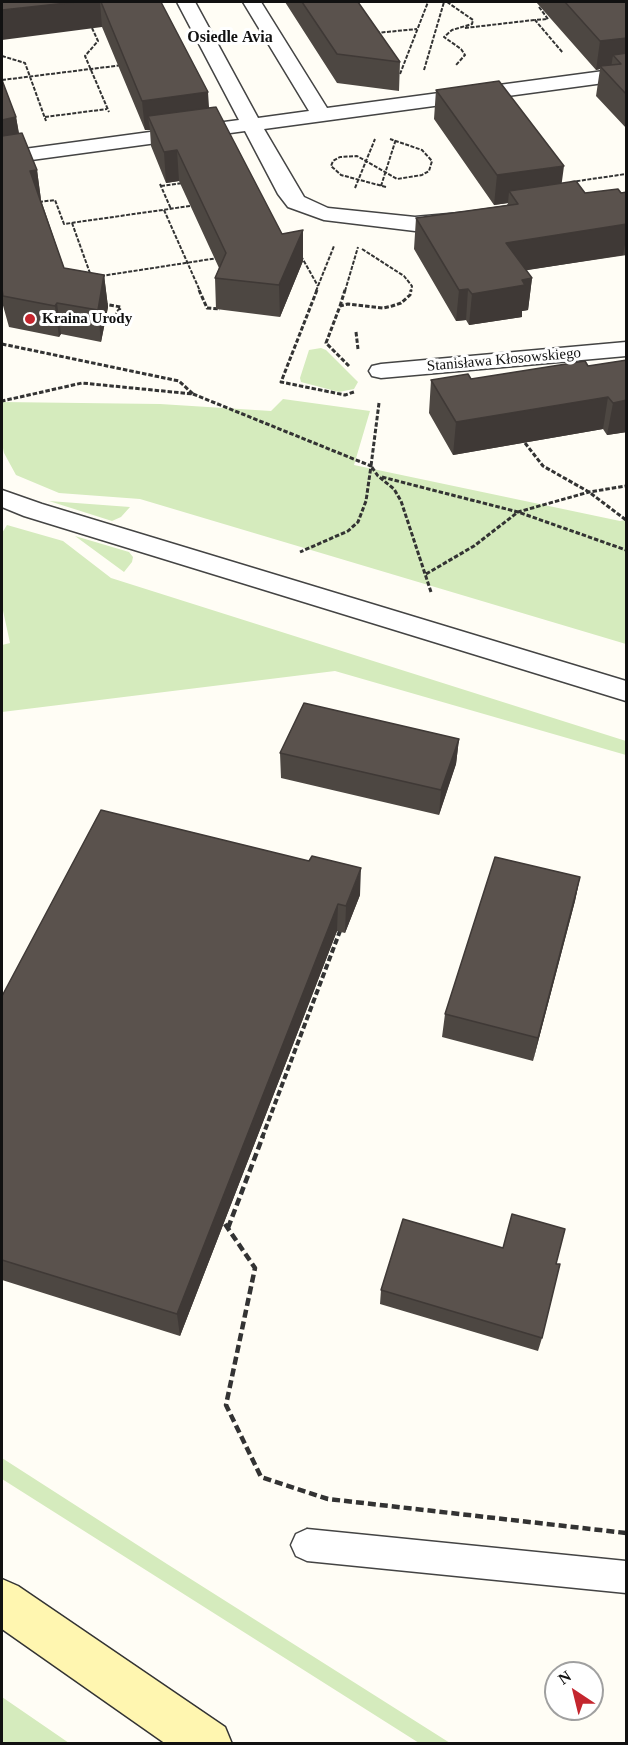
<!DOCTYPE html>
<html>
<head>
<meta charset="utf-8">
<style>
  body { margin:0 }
  #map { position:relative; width:628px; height:1745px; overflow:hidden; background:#fffdf5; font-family:"Times New Roman",serif }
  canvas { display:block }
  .frame { position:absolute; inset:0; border:3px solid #111; pointer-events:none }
  .north { position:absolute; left:544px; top:1661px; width:60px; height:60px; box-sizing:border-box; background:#fff; border:2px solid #a0a0a0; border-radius:50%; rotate:325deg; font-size:16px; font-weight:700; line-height:24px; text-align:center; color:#111 }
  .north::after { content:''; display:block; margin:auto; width:21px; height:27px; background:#c4262e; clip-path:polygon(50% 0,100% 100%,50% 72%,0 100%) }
</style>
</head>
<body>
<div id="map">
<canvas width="628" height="1745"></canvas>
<div class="frame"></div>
<div class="north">N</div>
</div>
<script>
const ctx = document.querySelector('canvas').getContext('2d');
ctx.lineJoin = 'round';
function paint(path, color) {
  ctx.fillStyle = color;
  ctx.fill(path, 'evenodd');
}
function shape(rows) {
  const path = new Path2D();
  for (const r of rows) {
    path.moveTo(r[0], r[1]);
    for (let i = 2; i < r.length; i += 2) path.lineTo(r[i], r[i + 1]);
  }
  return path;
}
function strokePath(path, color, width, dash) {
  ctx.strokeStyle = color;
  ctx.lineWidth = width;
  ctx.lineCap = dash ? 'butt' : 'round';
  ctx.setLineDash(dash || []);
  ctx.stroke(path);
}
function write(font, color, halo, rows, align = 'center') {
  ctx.font = font + ' "Times New Roman",serif';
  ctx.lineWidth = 6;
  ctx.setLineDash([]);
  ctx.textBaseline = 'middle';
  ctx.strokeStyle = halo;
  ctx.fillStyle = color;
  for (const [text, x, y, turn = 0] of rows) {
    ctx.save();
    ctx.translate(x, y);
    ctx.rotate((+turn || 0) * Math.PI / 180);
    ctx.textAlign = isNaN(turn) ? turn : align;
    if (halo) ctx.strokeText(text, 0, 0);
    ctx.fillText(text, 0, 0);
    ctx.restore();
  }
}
const green = shape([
  [321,348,326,350,358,382,354,389,339,392,301,382,300,378,309,350],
  [283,399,370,411,354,465,620,521,626,520,626,644,140,499,59,493,16,475,4,453,2,443,2,402,160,404,271,411],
  [49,501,130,507,121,517,112,521],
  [7,525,63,541,111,578,626,741,626,755,335,671,2,712,2,645,10,643,2,606,2,533],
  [75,536,129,552,133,557,132,562,124,572],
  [2,1458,167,1564,450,1743,419,1743,2,1479],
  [2,1697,69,1743,2,1743]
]);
const pathFar3 = shape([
  [447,2,473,20,472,24,452,30,444,37,461,49,465,55,456,65],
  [539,7,548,19,535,20,563,53],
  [92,28,98,41,85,56,109,112],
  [465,28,534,20],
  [376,33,417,29],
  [2,56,25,63,46,121],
  [424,70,444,2],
  [400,74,428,2],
  [2,80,123,65],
  [45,117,107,109],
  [571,182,626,174],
  [160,184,171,209],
  [161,186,183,183],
  [381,186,396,139],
  [386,187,341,175,331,166,333,161,340,157,357,156,397,179,422,175,429,171,432,161,422,150,390,139],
  [355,188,375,139],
  [39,202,55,200,64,224,190,206],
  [164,210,200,291],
  [72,223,91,276],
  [362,249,404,276,412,286,411,291],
  [301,256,318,286],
  [101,276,218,258],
  [316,291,334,246],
  [345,291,358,247]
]);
const pathFar2 = shape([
  [199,290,207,308,220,309],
  [317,290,281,382,345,395,354,392],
  [103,304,121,307,116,314],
  [340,306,345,290],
  [356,332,358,349],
  [2,344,179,381,193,394,82,383,2,401],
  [349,366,326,343,340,306,348,304,383,308,392,306,401,303,410,295,411,290],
  [193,394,371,466,366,501,358,522,348,531,300,552],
  [379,403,371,466,378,476,394,489,401,501,431,592],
  [525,443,543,466,589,492,626,520],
  [382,477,518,512,626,550],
  [426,574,474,546,518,512,589,492,626,486]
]);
const pathFar1 = shape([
  [262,1138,340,931]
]);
const path = shape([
  [225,1224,255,1268,226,1405,261,1477,328,1499,626,1533],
  [228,1228,263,1136]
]);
const service = shape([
  [307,1529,626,1561,626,1593,307,1561,296,1556,291,1545,296,1534,307,1529]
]);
const minor = shape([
  [177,2,195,2,258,118,309,111,243,2,261,2,327,108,626,68,626,80,264,129,304,197,328,208,415,217,460,213,468,215,471,220,468,225,460,227,415,231,324,220,288,207,278,194,245,131,2,164,2,152,239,120,177,2],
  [626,342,626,356,381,378,372,376,369,371,372,366,381,364,626,342],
  [2,490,42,504,626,681,626,701,24,516,2,507,2,490]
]);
const secondary = shape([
  [2,1579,18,1586,225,1727,232,1744,166,1744,2,1629,2,1579]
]);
const wall = shape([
  [2,2,161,2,209,108,282,234,303,230,303,261,280,317,216,309,215,278,219,268,179,181,166,183,151,146,150,130,145,130,102,27],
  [285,2,358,2,400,62,399,91,337,83],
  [536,2,626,2,627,129,596,96,600,69,596,70],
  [2,80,16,117,19,133,37,170,41,200,64,268,104,275,108,307,101,342,61,334,59,337,9,327,2,302],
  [436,90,561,183,585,193,627,192,627,255,526,270,532,278,528,310,522,311,522,317,469,325,466,320,456,321,414,249,416,218,507,205,508,203,494,205,434,119],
  [627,360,627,432,607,435,603,429,453,455,429,413,431,380,471,379,588,366],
  [459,739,456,764,439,815,281,778,280,753],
  [580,877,575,901,533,1061,442,1037,445,1014],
  [360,895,345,933,337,931,180,1336,2,1280,2,996],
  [556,1264,542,1338,538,1351,380,1304,381,1290]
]);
const shadedWall = shape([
  [76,2,100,2,102,27,2,40,2,10],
  [627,28,627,66,621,64,613,55,611,68,600,66,600,69,596,70,600,41],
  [208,92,210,122,148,116,150,130,145,130,142,101],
  [16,117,21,147,2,150,2,120],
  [177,150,179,181,166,183,164,152],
  [564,166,560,196,509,191,508,203,494,205,497,175],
  [37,170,41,200,30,171],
  [627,224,627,234,623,255,503,274,506,243],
  [303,230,303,261,280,317,279,285],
  [104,275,108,307,101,342,98,310],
  [532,278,528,310,522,311,522,317,469,325,472,294,522,280],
  [468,289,466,320,456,321,459,290],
  [57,303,61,334,59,337,55,306],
  [608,397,603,429,453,455,456,422],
  [627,400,627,432,607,435,613,403],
  [459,739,456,764,439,815,441,790],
  [361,868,360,895,345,933,346,906],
  [580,877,575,901,533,1061,538,1038],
  [338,904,337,931,180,1336,177,1314]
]);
const building = shape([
  [2,2,76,2,2,10,2,2],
  [101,2,161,2,208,92,142,101,101,2],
  [302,2,358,2,400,62,337,54,302,2],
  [565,2,626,2,627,38,600,41,565,2],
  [627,53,627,95,600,66,621,64,613,55,627,53],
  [2,80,16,117,2,120,2,80],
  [499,81,564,166,497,175,436,90,499,81],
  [216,107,282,234,303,230,279,285,215,278,226,253,177,150,164,152,148,116,216,107],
  [22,133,37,170,30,171,64,268,104,275,98,310,57,303,55,306,3,296,2,289,2,136,22,133],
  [576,181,585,193,618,189,621,193,627,192,627,224,506,243,532,278,522,280,525,285,472,294,468,289,459,290,416,218,518,204,509,191,576,181],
  [627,360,627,400,613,403,608,397,456,422,431,380,468,374,471,379,585,361,588,366,627,360],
  [304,703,459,739,441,790,280,753,304,703],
  [101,810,309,861,312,856,361,868,346,906,338,904,177,1314,2,1260,2,996,101,810],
  [495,857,580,877,538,1038,445,1014,495,857],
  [512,1214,565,1229,556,1264,560,1264,542,1338,381,1290,403,1219,503,1248,512,1214]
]);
const markers = [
  [30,319,6,"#c4262e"]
];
const farPoinames = [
  ["Kraina Urody",42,319]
];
const farStreetnames = [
  ["Stanisława Kłosowskiego",504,360,-5]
];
const farNeighbourhoodnames = [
  ["Osiedle Avia",230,38]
];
paint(green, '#d5ebbd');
strokePath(service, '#444', 3);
strokePath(minor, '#444', 3);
strokePath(secondary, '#333', 3);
strokePath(pathFar3, '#333', 2, [4, 1.5]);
strokePath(pathFar2, '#333', 3, [4.5, 2]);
strokePath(pathFar1, '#333', 4, [6, 3]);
strokePath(path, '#333', 4.5, [8, 4]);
paint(service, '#fff');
paint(minor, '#fff');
paint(secondary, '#fff6b0');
paint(wall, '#4d4742');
paint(shadedWall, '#3f3936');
paint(building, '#5a524d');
strokePath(building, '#3f3936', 1.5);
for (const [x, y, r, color] of markers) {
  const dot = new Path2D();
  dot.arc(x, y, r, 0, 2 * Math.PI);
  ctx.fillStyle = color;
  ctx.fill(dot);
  strokePath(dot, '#fff', 2);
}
write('bold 15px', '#111', '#fff', farPoinames, 'left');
write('15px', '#111', '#fff', farStreetnames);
write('bold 16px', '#111', '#fff', farNeighbourhoodnames);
</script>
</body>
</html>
